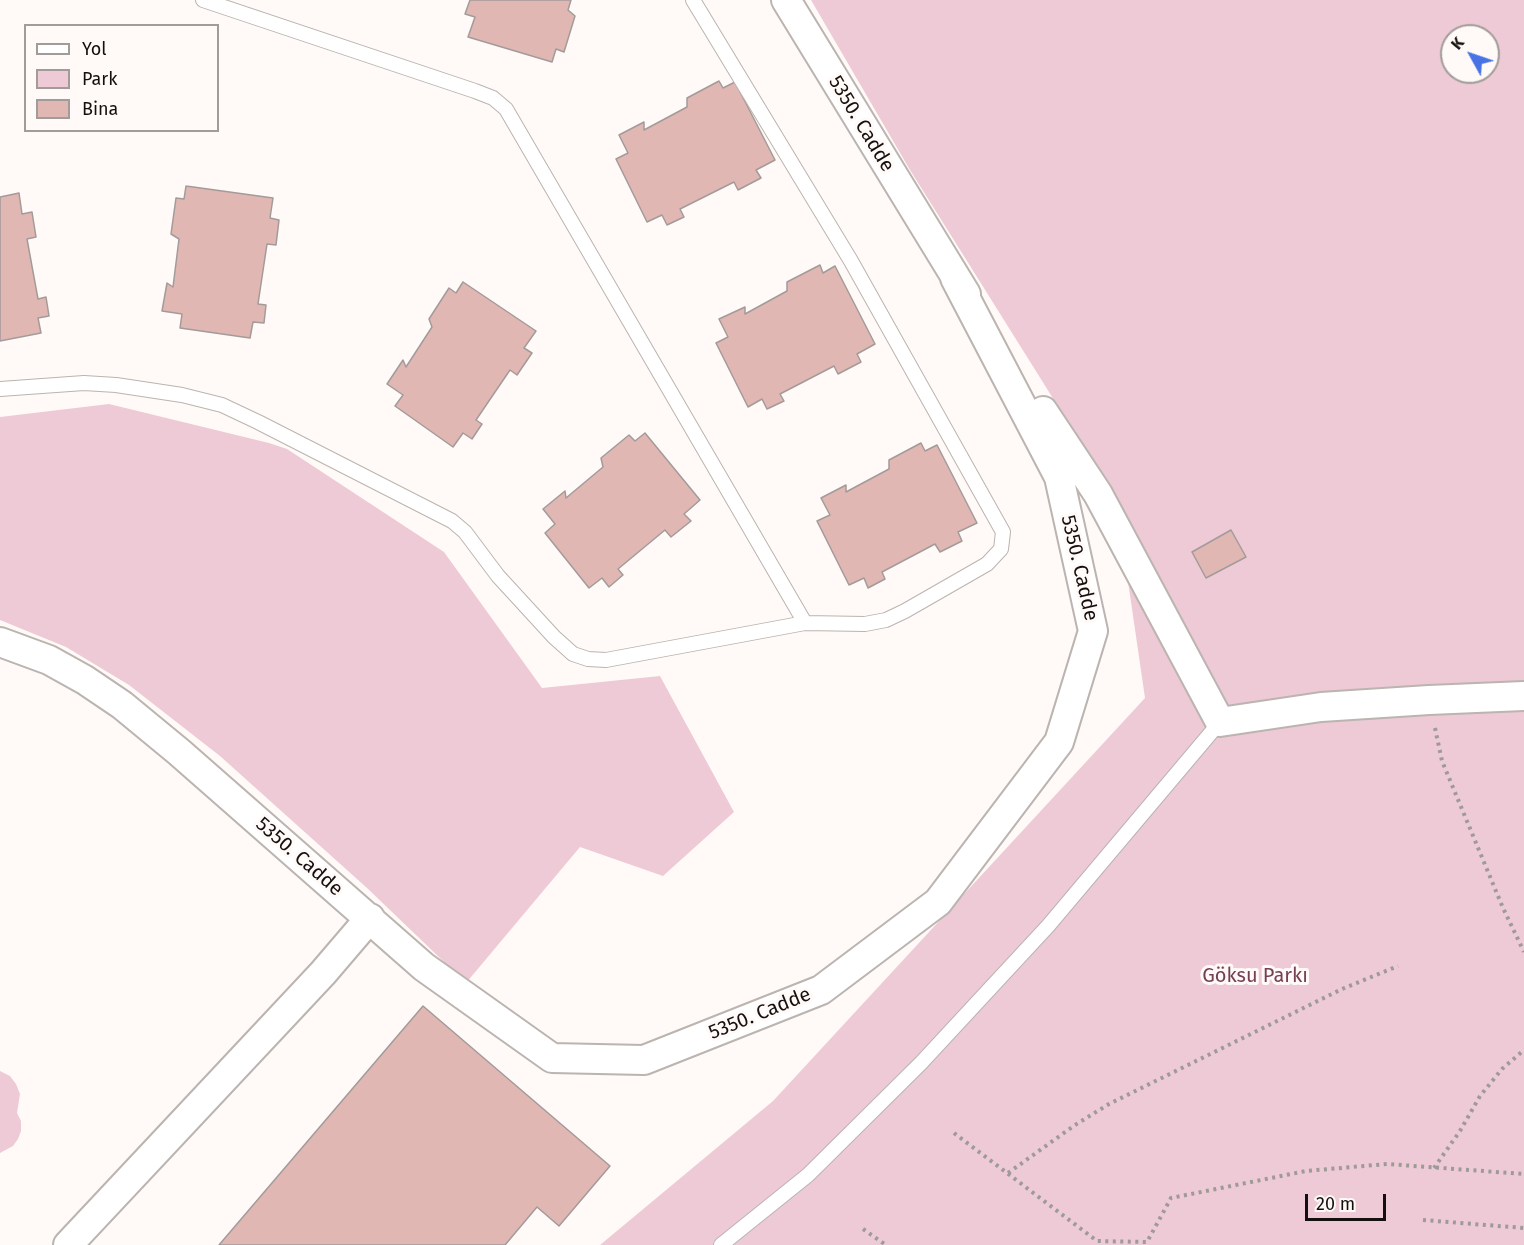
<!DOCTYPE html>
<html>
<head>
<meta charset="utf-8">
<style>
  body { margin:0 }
  #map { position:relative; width:1524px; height:1245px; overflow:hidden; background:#fffaf7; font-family:"Fira Sans",sans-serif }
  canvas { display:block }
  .legend { position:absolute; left:24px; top:24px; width:195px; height:108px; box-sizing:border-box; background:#fffaf7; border:2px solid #a19c9a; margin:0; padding:8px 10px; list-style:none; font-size:18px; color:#13100f }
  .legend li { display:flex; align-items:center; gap:12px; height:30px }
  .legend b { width:30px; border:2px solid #a19c9a }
  .north { position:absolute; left:1440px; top:24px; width:60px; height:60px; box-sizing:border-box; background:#fffaf7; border:2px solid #a19c9a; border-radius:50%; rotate:310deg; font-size:16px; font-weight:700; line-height:24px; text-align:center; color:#13100f }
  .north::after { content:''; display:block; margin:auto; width:21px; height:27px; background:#4773e5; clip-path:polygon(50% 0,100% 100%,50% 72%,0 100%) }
  .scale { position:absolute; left:1305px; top:1194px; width:81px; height:27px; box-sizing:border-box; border:3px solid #13100f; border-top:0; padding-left:8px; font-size:18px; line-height:21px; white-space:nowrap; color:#13100f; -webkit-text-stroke:4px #fffaf7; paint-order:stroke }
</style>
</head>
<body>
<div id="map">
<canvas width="1524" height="1245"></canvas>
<ul class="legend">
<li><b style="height:8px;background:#fff"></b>Yol</li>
<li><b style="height:16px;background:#eecad6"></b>Park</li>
<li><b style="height:16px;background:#e0b7b2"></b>Bina</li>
</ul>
<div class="north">K</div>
<div class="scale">20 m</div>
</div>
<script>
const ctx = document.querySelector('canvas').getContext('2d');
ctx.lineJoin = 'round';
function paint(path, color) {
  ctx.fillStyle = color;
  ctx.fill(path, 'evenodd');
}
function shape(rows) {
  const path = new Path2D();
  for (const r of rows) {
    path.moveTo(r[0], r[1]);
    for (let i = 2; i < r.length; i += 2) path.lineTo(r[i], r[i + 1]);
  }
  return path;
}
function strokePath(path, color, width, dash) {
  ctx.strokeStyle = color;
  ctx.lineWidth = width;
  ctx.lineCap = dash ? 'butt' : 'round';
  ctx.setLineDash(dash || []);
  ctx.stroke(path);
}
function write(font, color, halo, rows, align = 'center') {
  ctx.font = font + ' "Fira Sans",sans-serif';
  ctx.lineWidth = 6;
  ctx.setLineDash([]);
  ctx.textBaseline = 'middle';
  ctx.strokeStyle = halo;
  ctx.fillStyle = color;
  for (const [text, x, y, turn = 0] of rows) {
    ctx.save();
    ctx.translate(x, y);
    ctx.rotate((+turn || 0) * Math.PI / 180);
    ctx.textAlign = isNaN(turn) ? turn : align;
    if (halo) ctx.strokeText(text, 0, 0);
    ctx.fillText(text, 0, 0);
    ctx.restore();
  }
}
const green = shape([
  [811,0,1524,0,1524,1245,600,1245,773,1101,1145,698,1116,499,910,170],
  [1452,36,1488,36,1488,72,1452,72],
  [109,404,269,443,287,449,444,552,542,688,660,676,734,812,663,876,580,847,466,983,367,888,220,756,129,685,66,647,0,620,0,417],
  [0,1071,10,1076,16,1084,20,1094,17,1113,21,1121,21,1131,18,1139,13,1146,0,1153]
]);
const building = shape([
  [470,0,571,0,568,10,575,16,564,52,556,49,552,62,468,37,475,17,465,14,470,0],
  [719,81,723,88,735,82,775,160,756,170,761,178,738,190,734,182,680,209,684,217,667,225,662,215,647,222,616,159,628,153,619,135,644,122,644,130,687,107,687,98,719,81],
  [186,186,273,198,270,218,279,220,276,245,267,244,258,304,266,305,264,323,253,322,250,338,180,328,182,314,162,311,167,283,173,287,179,239,171,234,176,198,184,199,186,186],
  [19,193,22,214,32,212,36,237,27,239,38,299,46,297,49,316,38,318,41,333,0,341,0,197,19,193],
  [820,265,823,273,835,266,875,344,857,354,861,362,838,374,834,366,780,394,784,401,767,409,762,399,748,407,716,343,728,337,719,319,745,307,745,314,787,291,787,282,820,265],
  [463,282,536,331,524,348,532,353,517,375,510,370,476,420,482,424,472,439,463,433,453,447,395,406,403,395,387,384,403,360,406,367,432,327,429,319,449,288,456,293,463,282],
  [645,433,700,500,684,514,691,521,671,537,665,530,618,569,623,575,609,587,602,578,589,588,545,533,555,524,543,509,565,491,566,498,603,467,601,458,629,435,635,441,645,433],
  [921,443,925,451,937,445,977,523,958,532,962,541,940,552,935,544,882,572,885,579,868,588,864,578,849,585,817,521,830,515,821,498,846,485,846,492,889,469,889,460,921,443],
  [1231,530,1246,557,1206,578,1192,552,1231,530],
  [423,1006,610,1166,559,1226,537,1207,505,1245,219,1245,423,1006]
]);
const path = shape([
  [1435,728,1442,761,1503,908,1524,952],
  [954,1133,1097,1241,1147,1242,1171,1198,1306,1171,1387,1164,1524,1174],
  [1434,1168,1460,1131,1480,1096,1502,1069,1524,1050],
  [1008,1173,1075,1125,1109,1104,1342,989,1398,966],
  [1423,1220,1524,1228],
  [863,1229,886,1245]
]);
const lane = shape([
  [203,0,475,91,493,98,506,109,805,623],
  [0,389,84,383,116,385,182,395,222,405,258,422,452,521,465,532,498,576,554,637,573,654,588,659,606,660,805,623,865,624,886,620,905,611,987,564,1001,549,1003,532,851,261,693,0],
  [721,1245,808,1175,921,1063,1048,926,1220,722]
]);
const street = shape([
  [786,0,966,294],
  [1043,411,1098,494,1220,722,1321,707,1429,700,1524,696],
  [0,642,49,660,85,680,122,705,179,752,424,967,552,1058,644,1060,821,990,938,902,1059,742,1093,631,1059,477,955,278],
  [68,1245,323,973,370,918]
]);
const streetNames = [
  ["5350. Cadde",861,124,59],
  ["5350. Cadde",1079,568,77],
  ["5350. Cadde",299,857,41],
  ["5350. Cadde",760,1014,-22]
];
const parkNames = [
  ["Göksu Parkı",1255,976]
];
paint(green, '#eecad6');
paint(building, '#e0b7b2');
strokePath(building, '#a39b9a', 1.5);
strokePath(lane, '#bbb4b0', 16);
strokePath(street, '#bbb4b0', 32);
strokePath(path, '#9e9a98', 4, [3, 4.5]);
strokePath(lane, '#fff', 14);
strokePath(street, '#fff', 28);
write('20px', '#13100f', '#fffaf7', streetNames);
write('20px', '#754055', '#fffaf7', parkNames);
</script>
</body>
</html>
